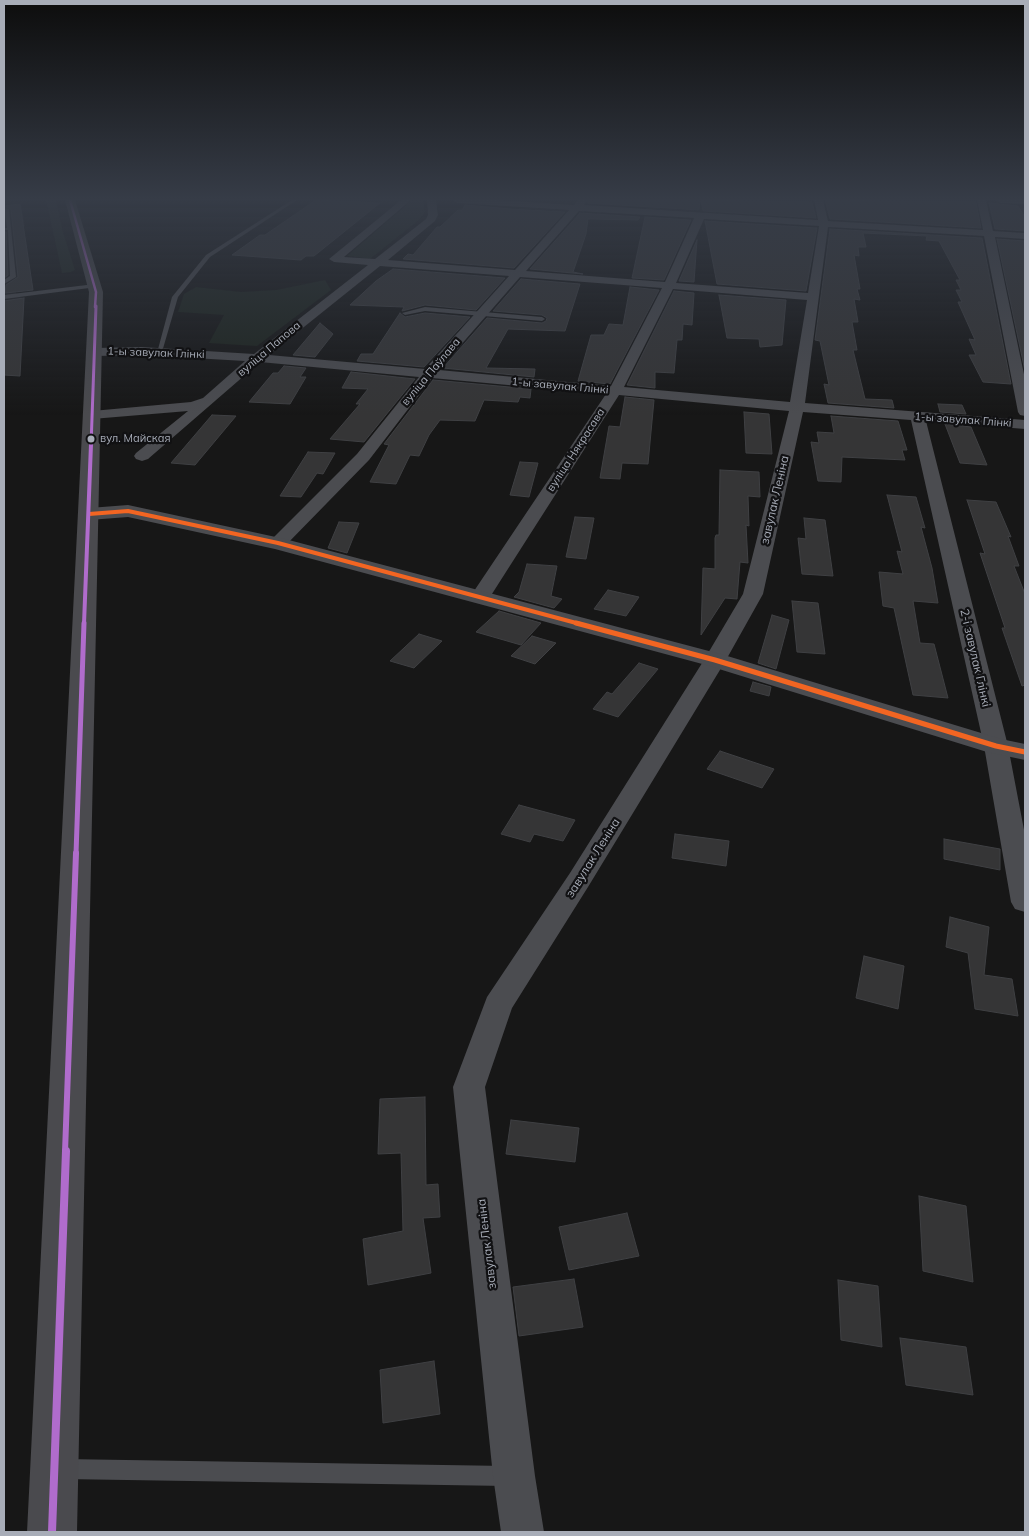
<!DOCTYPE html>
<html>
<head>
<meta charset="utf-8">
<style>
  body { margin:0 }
  #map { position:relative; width:1029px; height:1536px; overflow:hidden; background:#171717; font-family:Mulish,sans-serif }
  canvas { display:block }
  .frame { position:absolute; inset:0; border:5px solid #a8adb8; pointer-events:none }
</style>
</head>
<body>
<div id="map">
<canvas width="1029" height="1536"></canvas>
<div class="frame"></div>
</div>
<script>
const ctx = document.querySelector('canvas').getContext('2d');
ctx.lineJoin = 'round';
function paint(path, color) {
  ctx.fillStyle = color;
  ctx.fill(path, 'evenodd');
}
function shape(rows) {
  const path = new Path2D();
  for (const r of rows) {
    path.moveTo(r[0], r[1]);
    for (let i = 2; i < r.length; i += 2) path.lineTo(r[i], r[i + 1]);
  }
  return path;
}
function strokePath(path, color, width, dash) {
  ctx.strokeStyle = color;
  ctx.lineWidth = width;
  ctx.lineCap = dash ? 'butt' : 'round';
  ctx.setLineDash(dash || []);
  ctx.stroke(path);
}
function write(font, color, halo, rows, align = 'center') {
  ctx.font = font + ' Mulish,sans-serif';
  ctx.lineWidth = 4.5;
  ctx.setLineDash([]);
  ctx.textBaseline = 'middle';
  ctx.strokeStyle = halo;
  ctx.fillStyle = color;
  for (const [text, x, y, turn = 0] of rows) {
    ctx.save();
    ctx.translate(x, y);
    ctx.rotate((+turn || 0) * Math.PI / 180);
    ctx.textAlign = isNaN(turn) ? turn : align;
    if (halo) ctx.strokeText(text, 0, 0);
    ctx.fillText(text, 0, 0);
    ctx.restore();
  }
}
const built = shape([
  [21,204,25,226,17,228,19,280,14,282,16,293,24,299,20,369,4,376,4,206]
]);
const green = shape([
  [46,200,56,200,63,232,75,270,71,272,62,273],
  [412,200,423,200,425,212,419,220,370,259,347,256],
  [325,280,331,290,257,346,209,343,224,315,178,312,184,294,196,287,241,292,276,290]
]);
const building = shape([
  [316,200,380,203,314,256,306,256,301,260,232,255,260,235,265,235,316,200],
  [589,200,700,200,699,210,587,203,589,200],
  [701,200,812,202,816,218,703,211,701,200],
  [825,200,976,202,981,228,830,219,825,200],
  [989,203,1018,206,1025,217,1025,231,995,229,989,203],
  [20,204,33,290,5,293,6,285,18,277,11,209,4,206,20,204],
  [465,205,511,209,565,212,514,268,403,259,408,254,413,255,437,227,440,227,458,210,462,210,465,205],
  [580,213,640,217,638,220,588,219,586,234,573,272,583,274,530,269,580,213],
  [645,217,691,220,664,280,632,278,645,217],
  [705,221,817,228,806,291,717,284,705,221],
  [830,229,982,238,1011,384,983,382,969,355,976,355,969,339,975,340,958,302,962,302,956,290,961,290,956,280,960,280,939,241,926,240,927,236,863,233,866,247,858,247,859,256,854,255,860,289,857,289,860,300,854,299,858,322,852,322,857,350,853,350,865,399,892,400,894,408,828,403,824,384,829,385,820,341,815,340,830,229],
  [4,232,6,232,8,275,4,278,4,232],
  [997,239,1025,241,1025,371,997,239],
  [697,240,694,282,679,281,697,240],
  [393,269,505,278,476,310,425,305,402,311,404,307,350,305,376,281,393,269],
  [521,279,580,284,565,331,508,329,486,368,535,369,534,377,443,368,487,318,542,323,546,321,547,318,542,315,493,311,521,279],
  [630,287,659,290,610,384,578,381,591,335,604,335,609,324,623,325,630,287],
  [674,291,694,293,692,325,683,324,682,340,677,340,674,373,655,372,655,388,627,385,674,291],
  [719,295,786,300,782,345,760,347,759,339,727,338,719,295],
  [24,298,20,376,4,375,4,301,24,298],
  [400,313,405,317,425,313,470,317,424,367,357,361,361,354,373,354,400,313],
  [320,323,333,334,315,357,293,355,320,323],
  [284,366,306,368,300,377,306,377,290,404,249,402,273,373,278,373,284,366],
  [351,372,415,379,364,442,330,439,360,404,356,404,368,389,342,388,351,372],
  [433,380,531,389,530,398,520,397,518,402,484,400,475,421,440,420,429,435,419,456,410,455,396,484,370,482,389,445,384,444,433,380],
  [625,397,654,400,648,464,622,463,620,479,600,478,609,426,620,427,625,397],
  [938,404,962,405,966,414,940,412,938,404],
  [744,412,769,414,772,454,746,453,744,412],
  [212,415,236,416,195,465,171,463,212,415],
  [831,416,898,421,907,450,902,450,905,460,842,457,841,482,818,481,811,442,819,443,817,432,834,433,831,416],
  [945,424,971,427,987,465,960,463,945,424],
  [308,452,335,453,323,474,317,473,301,497,280,496,308,452],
  [520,462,538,463,529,497,510,495,520,462],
  [720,470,759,472,760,497,748,496,749,526,746,525,748,563,740,562,737,599,725,598,701,635,703,568,715,569,715,538,716,535,719,535,720,470],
  [887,495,916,497,925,528,921,527,932,568,938,603,913,601,920,643,934,644,948,698,913,695,894,608,883,606,879,572,903,574,897,551,902,552,887,495],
  [967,500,996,502,1011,537,1008,536,1019,566,1014,566,1025,594,1025,685,1022,686,1002,628,1005,628,980,553,985,554,967,500],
  [575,517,594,518,586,559,566,557,575,517],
  [804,518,825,520,833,576,802,574,798,538,806,539,804,518],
  [339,522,359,523,347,553,328,548,339,522],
  [527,564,557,566,551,596,562,599,554,608,514,597,519,592,527,564],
  [608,590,639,597,626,616,594,609,608,590],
  [792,601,818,603,825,654,797,652,792,601],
  [499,611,541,623,521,645,476,632,499,611],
  [772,615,789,620,776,669,758,663,772,615],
  [419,634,442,641,414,668,390,661,419,634],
  [532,636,556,643,535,664,511,656,532,636],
  [639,663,658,669,618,717,593,709,607,692,612,694,639,663],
  [753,682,771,687,769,696,750,691,753,682],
  [720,751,774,769,762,788,707,769,720,751],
  [519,805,575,820,563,841,534,834,530,842,501,834,519,805],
  [675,834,729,841,726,866,672,858,675,834],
  [944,839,1000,849,1000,870,944,859,944,839],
  [950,917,989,927,984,975,1012,979,1018,1016,975,1009,968,953,946,947,950,917],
  [864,956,904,966,898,1009,856,998,864,956],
  [425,1097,426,1185,438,1184,440,1217,423,1218,431,1273,368,1285,363,1239,403,1231,401,1153,378,1154,380,1099,425,1097],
  [511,1120,579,1128,575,1162,506,1154,511,1120],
  [919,1196,966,1206,973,1282,923,1271,919,1196],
  [627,1213,639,1256,569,1270,559,1227,627,1213],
  [574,1279,583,1327,519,1336,513,1287,574,1279],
  [838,1280,878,1286,882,1347,841,1340,838,1280],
  [900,1338,966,1347,973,1395,906,1385,900,1338],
  [434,1361,440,1414,383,1423,380,1370,434,1361]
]);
const service = shape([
  [292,200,297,200,210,257,178,297,162,352,157,353,172,297,206,255,292,200],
  [4,208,9,209,16,277,4,284,4,280,10,276,8,230,4,230,4,228,7,228,4,208],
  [95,284,97,287,4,299,4,295,95,284],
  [425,307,542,317,545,319,542,321,425,311,405,315,402,313,425,307],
  [63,1459,507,1466,514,1469,517,1476,514,1483,507,1486,63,1479,56,1476,53,1469,56,1462,63,1459]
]);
const minor = shape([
  [401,200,411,200,344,257,375,259,426,219,428,215,427,200,436,200,438,215,435,221,388,260,515,270,569,210,457,203,453,200,496,200,574,205,578,200,587,200,584,205,818,220,814,200,823,200,828,221,983,230,977,200,986,200,993,231,1025,233,1025,239,995,237,1025,379,1025,416,1020,415,1018,412,984,236,828,227,805,403,1025,420,1025,429,926,421,1008,746,1025,835,1025,912,1015,909,1011,902,984,746,911,420,803,412,763,594,726,660,588,887,512,1008,485,1087,535,1476,544,1532,501,1532,493,1476,453,1087,487,997,570,873,704,660,743,594,789,411,619,395,490,597,487,601,480,603,473,601,470,597,606,394,432,378,369,460,284,547,278,548,272,547,269,543,272,539,357,454,419,377,260,362,148,459,142,461,136,459,134,456,136,453,188,411,92,419,87,418,85,415,87,412,92,411,191,402,203,398,245,361,141,355,95,356,88,352,95,348,141,347,254,354,368,265,334,262,329,259,401,200],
  [579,211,694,218,665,282,526,271,579,211],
  [704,219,819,226,808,293,676,283,704,219],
  [380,266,509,276,425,369,269,355,380,266],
  [520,277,662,288,611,386,439,370,520,277],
  [673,289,807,300,790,402,624,387,673,289],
  [995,200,1025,200,1025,204,1000,203,995,200]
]);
const tertiary = shape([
  [128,505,285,539,724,655,1001,739,1025,744,1025,760,987,752,706,665,275,549,128,517,89,520,82,518,79,514,82,510,89,508,128,505]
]);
const secondary = shape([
  [65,200,75,200,103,292,77,1532,27,1532,89,292,65,200]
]);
const bus1Far1 = shape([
  [89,514,128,511,278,543,580,624]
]);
const bus1 = shape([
  [576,623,715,660,996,746,1025,752]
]);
const bus2Far5 = shape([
  [70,200,96,292,95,307]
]);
const bus2Far4 = shape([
  [91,446,96,306]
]);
const bus2Far3 = shape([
  [84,624,91,444]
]);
const bus2Far2 = shape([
  [76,854,84,623]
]);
const bus2Far1 = shape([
  [65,1152,76,853]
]);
const bus2 = shape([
  [52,1532,66,1151]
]);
const markers = [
  [91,439,4.5,"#a8adb8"]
];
const farStreetnames = [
  ["вуліца Папова",269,349,-40],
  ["1-ы завулак Глінкі",156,353,2],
  ["вуліца Паўлава",431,372,-50],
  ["1-ы завулак Глінкі",560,386,5],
  ["1-ы завулак Глінкі",963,420,4],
  ["вуліца Някрасава",576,450,-57]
];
const busNames = [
  ["вул. Майская",100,439]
];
const streetNames = [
  ["завулак Леніна",775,500,-77],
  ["2-і завулак Глінкі",975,658,77],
  ["завулак Леніна",593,858,-58],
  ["завулак Леніна",487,1244,-97]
];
paint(built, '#212123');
paint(green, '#1d241e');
paint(building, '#353536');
strokePath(building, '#3f4043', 1);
paint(service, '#4b4c50');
paint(minor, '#4b4c50');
paint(tertiary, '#4b4c50');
paint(secondary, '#4a4a4e');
strokePath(bus1Far1, '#f26522', 4);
strokePath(bus1, '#f26522', 5);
strokePath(bus2Far5, '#b06ccc', 2.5);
strokePath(bus2Far4, '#b06ccc', 3);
strokePath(bus2Far3, '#b06ccc', 4);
strokePath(bus2Far2, '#b06ccc', 5);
strokePath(bus2Far1, '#b06ccc', 6);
strokePath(bus2, '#b06ccc', 8);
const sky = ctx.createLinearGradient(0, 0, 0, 415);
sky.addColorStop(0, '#0d0d0d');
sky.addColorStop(0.48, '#363c47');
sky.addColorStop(1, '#363c4700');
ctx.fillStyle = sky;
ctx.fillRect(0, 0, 1029, 415);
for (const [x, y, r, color] of markers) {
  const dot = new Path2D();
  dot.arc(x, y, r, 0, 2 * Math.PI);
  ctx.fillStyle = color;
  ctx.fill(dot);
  strokePath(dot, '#111113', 2);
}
write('11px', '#a8adb8', '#111113', farStreetnames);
write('11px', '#a8adb8', '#111113', busNames, 'left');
write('12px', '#a8adb8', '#111113', streetNames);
</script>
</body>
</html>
